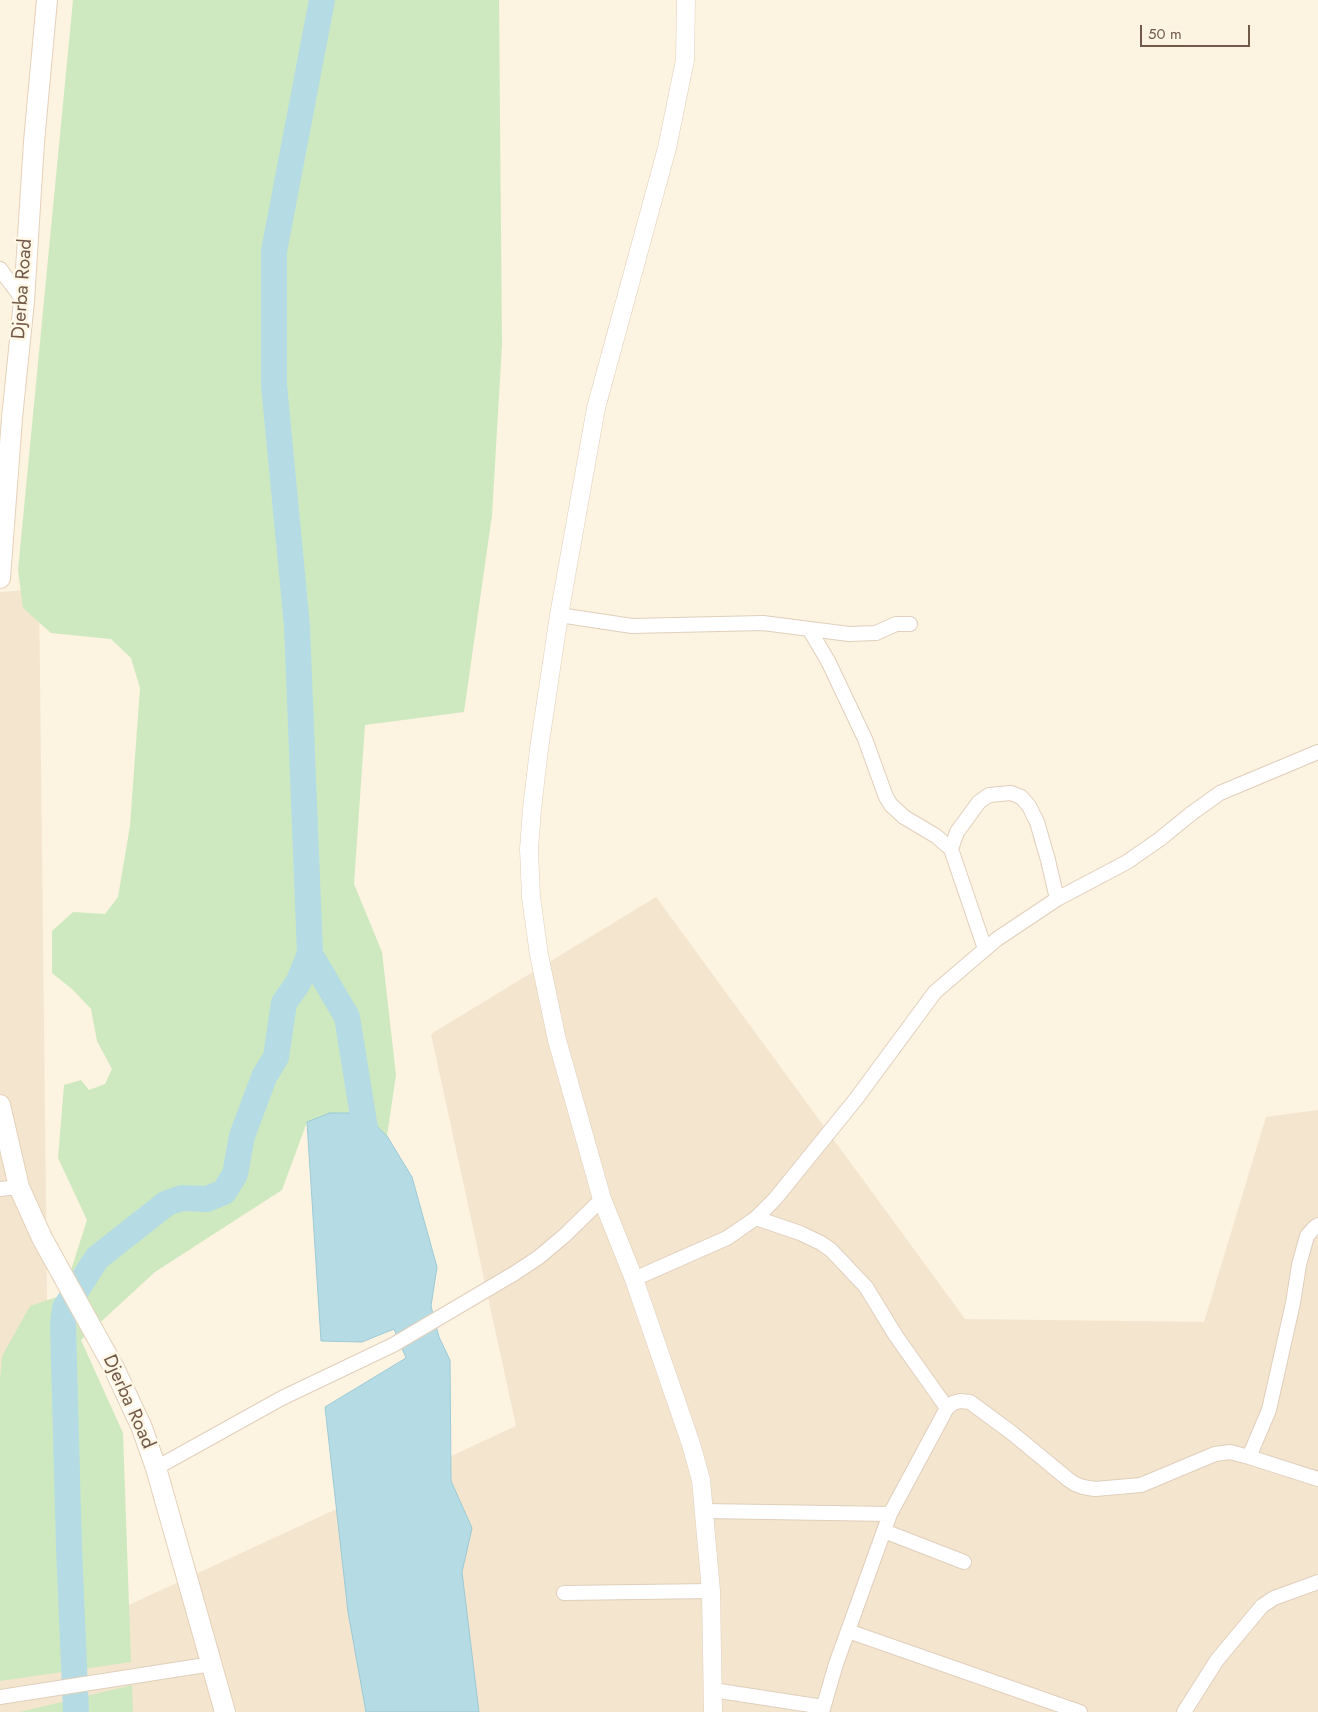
<!DOCTYPE html>
<html>
<head>
<meta charset="utf-8">
<style>
  body { margin:0 }
  #map { position:relative; width:1318px; height:1712px; overflow:hidden; background:#fcf3e0; font-family:Jost,sans-serif }
  canvas { display:block }
  .scale { position:absolute; left:1140px; top:25px; width:110px; height:22px; box-sizing:border-box; border:2px solid #735948; border-top:0; padding-left:6px; font-size:15px; line-height:18px; white-space:nowrap; color:#735948; -webkit-text-stroke:4px #fff7e6; paint-order:stroke }
</style>
</head>
<body>
<div id="map">
<canvas width="1318" height="1712"></canvas>
<div class="scale">50 m</div>
</div>
<script>
const ctx = document.querySelector('canvas').getContext('2d');
ctx.lineJoin = 'round';
function paint(path, color) {
  ctx.fillStyle = color;
  ctx.fill(path, 'evenodd');
}
function shape(rows) {
  const path = new Path2D();
  for (const r of rows) {
    path.moveTo(r[0], r[1]);
    for (let i = 2; i < r.length; i += 2) path.lineTo(r[i], r[i + 1]);
  }
  return path;
}
function strokePath(path, color, width, dash) {
  ctx.strokeStyle = color;
  ctx.lineWidth = width;
  ctx.lineCap = dash ? 'butt' : 'round';
  ctx.setLineDash(dash || []);
  ctx.stroke(path);
}
function write(font, color, halo, rows, align = 'center') {
  ctx.font = font + ' Jost,sans-serif';
  ctx.lineWidth = 5;
  ctx.setLineDash([]);
  ctx.textBaseline = 'middle';
  ctx.strokeStyle = halo;
  ctx.fillStyle = color;
  for (const [text, x, y, turn = 0] of rows) {
    ctx.save();
    ctx.translate(x, y);
    ctx.rotate((+turn || 0) * Math.PI / 180);
    ctx.textAlign = isNaN(turn) ? turn : align;
    if (halo) ctx.strokeText(text, 0, 0);
    ctx.fillText(text, 0, 0);
    ctx.restore();
  }
}
const residential = shape([
  [39,589,51,1641,516,1426,431,1034,656,897,965,1319,1204,1322,1266,1117,1318,1110,1318,1712,0,1712,0,592]
]);
const green = shape([
  [73,0,499,0,502,345,492,515,464,712,365,725,354,884,382,952,396,1075,387,1136,363,1113,307,1122,282,1190,155,1272,81,1340,123,1433,131,1662,0,1681,0,1381,2,1356,30,1306,63,1295,87,1220,58,1158,64,1085,81,1080,89,1090,105,1084,112,1069,97,1041,91,1009,72,989,52,973,52,931,73,912,105,914,118,897,130,826,140,688,131,658,111,639,51,633,23,608,18,570],
  [132,1685,133,1712,20,1712]
]);
const water = shape([
  [330,1113,363,1113,387,1136,412,1177,437,1267,431,1306,439,1337,450,1360,451,1481,472,1528,462,1572,479,1712,366,1712,348,1612,325,1407,406,1358,394,1329,362,1342,321,1341,307,1122,330,1113]
]);
const river = shape([
  [322,0,274,251,274,385,297,626,310,954,347,1017,368,1147],
  [76,1712,69,1548,63,1324,65,1308,97,1258,167,1203,182,1198,207,1199,224,1192,235,1174,242,1136,264,1077,276,1057,284,1003,298,983,310,954]
]);
const minor = shape([
  [0,269,24,301],
  [559,615,632,626,763,623,849,634,876,633,896,624,910,624],
  [809,629,828,661,865,739,886,797,891,805,904,817,936,836,951,849,985,949],
  [951,849,957,832,979,802,989,795,1011,793,1021,797,1029,806,1037,822,1048,860,1057,899],
  [0,1189,19,1187],
  [756,1218,800,1233,821,1243,831,1250,866,1287,896,1336,947,1408],
  [634,1279,727,1238,756,1218,775,1199,856,1099,935,992,997,939,1057,899,1127,862,1160,839,1192,813,1220,793,1318,752],
  [1249,1457,1269,1410,1293,1303,1299,1265,1307,1236,1314,1228,1318,1225],
  [156,1468,282,1398,393,1345,515,1273,539,1257,564,1236,602,1199],
  [705,1511,890,1514],
  [884,1531,964,1562],
  [564,1593,711,1591],
  [848,1631,1080,1712],
  [713,1690,823,1707],
  [0,1697,212,1664],
  [822,1712,836,1664,890,1514,947,1408,953,1403,960,1401,970,1402,1012,1433,1069,1480,1075,1484,1083,1487,1095,1489,1141,1485,1215,1454,1230,1452,1249,1457,1318,1479],
  [1184,1712,1217,1660,1262,1606,1274,1598,1318,1582]
]);
const tertiary = shape([
  [686,0,685,60,667,148,596,408,559,615,539,749,532,809,529,849,531,897,539,955,557,1040,602,1199,634,1279,691,1444,701,1480,711,1591,713,1712]
]);
const secondary = shape([
  [0,578,12,418,24,301,34,142,47,0],
  [0,1105,19,1187,42,1238,114,1368,142,1428,156,1468,225,1712]
]);
const streetNames = [
  ["Djerba Road",23,289,-86],
  ["Djerba Road",128,1402,66]
];
paint(residential, '#f4e5cf');
paint(green, '#cee9bf');
paint(water, '#b5dce5');
strokePath(water, '#9bcad7', 1);
strokePath(river, '#b5dce5', 26);
strokePath(minor, '#e0cfbc', 16);
strokePath(tertiary, '#e0cfbc', 19);
strokePath(secondary, '#e5d1ba', 22);
strokePath(minor, '#fff', 14);
strokePath(tertiary, '#fff', 18);
strokePath(secondary, '#fff', 20);
write('19px', '#735948', '#fff7e6', streetNames);
</script>
</body>
</html>
